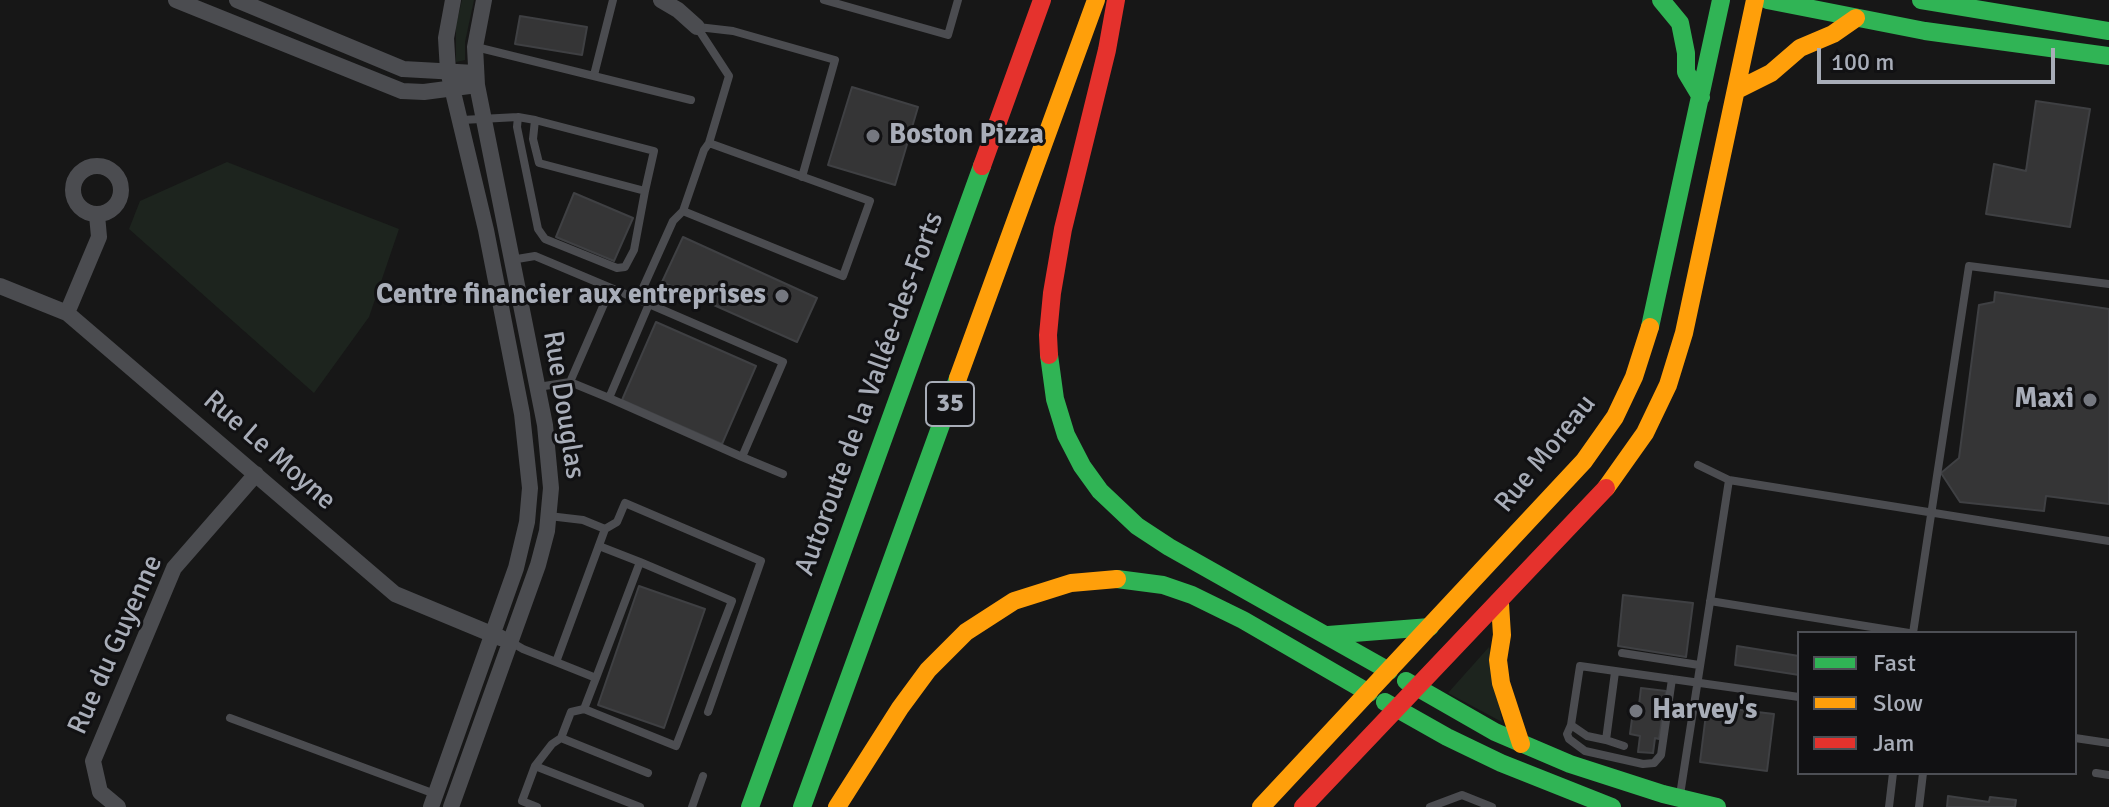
<!DOCTYPE html>
<html>
<head>
<meta charset="utf-8">
<style>
  body { margin:0 }
  #map { position:relative; width:2109px; height:807px; overflow:hidden; background:#171717; font-family:Signika,sans-serif }
  canvas { display:block }
  .legend { position:absolute; left:1797px; top:631px; width:280px; height:144px; box-sizing:border-box; background:#111113; border:2px solid #4d4f55; margin:0; padding:10px 14px; list-style:none; font-size:24px; color:#a8adb8 }
  .legend li { display:flex; align-items:center; gap:16px; height:40px }
  .legend b { width:40px; border:2px solid #4d4f55 }
  .scale { position:absolute; left:1817px; top:48px; width:238px; height:36px; box-sizing:border-box; border:4px solid #a8adb8; border-top:0; padding-left:10px; font-size:24px; line-height:28px; white-space:nowrap; color:#a8adb8; -webkit-text-stroke:6px #111113; paint-order:stroke }
</style>
</head>
<body>
<div id="map">
<canvas width="2109" height="807"></canvas>
<ul class="legend">
<li><b style="height:10px;background:#30b455"></b>Fast</li>
<li><b style="height:10px;background:#ff9f0a"></b>Slow</li>
<li><b style="height:10px;background:#e5322d"></b>Jam</li>
</ul>
<div class="scale">100 m</div>
</div>
<script>
const ctx = document.querySelector('canvas').getContext('2d');
ctx.lineJoin = 'round';
function paint(path, color) {
  ctx.fillStyle = color;
  ctx.fill(path, 'evenodd');
}
function shape(rows) {
  const path = new Path2D();
  for (const r of rows) {
    if (r.length === 3) {
      path.moveTo(r[0] + r[2], r[1]);
      path.arc(r[0], r[1], r[2], 0, 2 * Math.PI);
      continue;
    }
    path.moveTo(r[0], r[1]);
    for (let i = 2; i < r.length; i += 2) path.lineTo(r[i], r[i + 1]);
  }
  return path;
}
function strokePath(path, color, width, dash) {
  ctx.strokeStyle = color;
  ctx.lineWidth = width;
  ctx.lineCap = dash ? 'butt' : 'round';
  ctx.setLineDash(dash || []);
  ctx.stroke(path);
}
function write(font, color, halo, rows, align = 'center') {
  ctx.font = font + ' Signika,sans-serif';
  ctx.lineWidth = 6;
  ctx.setLineDash([]);
  ctx.textBaseline = 'middle';
  ctx.strokeStyle = halo;
  ctx.fillStyle = color;
  for (const [text, x, y, turn = 0] of rows) {
    ctx.save();
    ctx.translate(x, y);
    ctx.rotate((+turn || 0) * Math.PI / 180);
    ctx.textAlign = isNaN(turn) ? turn : align;
    if (halo) ctx.strokeText(text, 0, 0);
    ctx.fillText(text, 0, 0);
    ctx.restore();
  }
}
const green = shape([
  [462,0,474,0,465,42,465,60,456,62,456,25],
  [227,162,399,229,369,317,314,393,129,229,140,201],
  [1489,647,1502,722,1448,693]
]);
const building = shape([
  [520,16,587,27,582,55,515,44,520,16],
  [852,87,918,107,895,185,828,165,852,87],
  [2036,101,2090,109,2070,227,1986,214,1994,164,2026,171,2036,101],
  [574,193,633,218,614,261,556,237,574,193],
  [683,237,817,298,797,342,662,282,683,237],
  [1995,292,2109,309,2109,504,2046,496,2044,511,1960,502,1941,473,1959,458,1979,305,1994,302,1995,292],
  [656,322,756,366,722,444,622,400,656,322],
  [639,586,705,609,664,728,598,705,639,586],
  [1623,595,1693,603,1686,657,1618,646,1623,595],
  [1737,646,1799,656,1799,675,1735,665,1737,646],
  [1641,688,1666,691,1659,739,1655,738,1653,753,1638,752,1640,736,1630,734,1634,704,1639,705,1641,688],
  [1707,706,1774,714,1767,771,1700,762,1707,706],
  [1948,796,1989,802,1990,797,2016,800,2015,807,1947,807,1948,796]
]);
const lane = shape([
  [824,0,948,35,958,0],
  [698,27,733,31,835,60,802,177],
  [476,47,691,100],
  [594,75,613,0],
  [518,117,517,127,538,229,545,239,617,268,625,267,634,250,645,191],
  [462,120,518,117,535,120,654,151,645,191,539,163,533,139,535,120],
  [683,211,843,276,870,201,709,143],
  [511,260,535,256,649,304,609,398,570,382,538,387],
  [638,299,673,221,683,211,704,150,709,143,729,76,697,27],
  [570,382,611,288],
  [609,398,742,457,783,362,649,304],
  [742,457,783,474],
  [1698,465,1729,480],
  [605,529,617,522,625,503,761,561,708,712],
  [1710,601,1909,633],
  [1913,633,1969,266,2109,284],
  [511,642,523,649,556,662,605,529,583,520,549,516],
  [1622,653,1699,665],
  [556,662,596,678,640,562,599,546],
  [1615,672,1606,740,1587,736,1571,725,1580,666,1799,697],
  [596,678,584,709,676,746,732,601,640,562],
  [230,718,435,794],
  [1571,725,1567,734,1569,739,1585,751,1643,764,1654,763,1661,755,1672,679],
  [561,738,648,773],
  [2075,738,2109,743],
  [1606,740,1624,746],
  [535,766,640,807],
  [2096,773,2109,775],
  [1680,795,1729,480,2109,541],
  [537,807,522,801,535,766,552,744,561,738,571,712,584,709],
  [692,807,703,776],
  [1430,807,1462,795,1492,807],
  [1889,807,1893,773],
  [1919,807,1923,773]
]);
const street = shape([
  [176,0,402,91,424,92,477,85],
  [237,0,403,69,475,73],
  [661,0,678,10,697,27],
  [97,190,24],
  [0,286,67,313,395,594,501,638],
  [67,313,99,237,97,215],
  [118,807,100,792,93,761,174,568,256,474],
  [431,807,516,568,527,522,530,488,522,414,486,230,448,71,446,38,453,0],
  [451,807,538,565,547,531,551,488,545,425,477,85,475,47,484,0]
]);
const fast = shape([
  [1661,0,1680,23,1686,53,1686,72,1701,97],
  [1767,0,1925,31,2109,56],
  [1921,0,2109,31],
  [1650,327,1721,0],
  [1049,355,1055,399,1066,435,1082,466,1100,491,1137,526,1169,547,1389,671],
  [1117,579,1163,585,1192,595,1243,620,1369,693],
  [1328,635,1430,627],
  [1406,681,1495,732,1570,764,1663,794,1717,807],
  [1385,702,1447,737,1501,763,1612,807],
  [750,807,982,166],
  [802,807,958,378]
]);
const slow = shape([
  [1737,90,1771,73,1800,48,1833,34,1856,18],
  [958,378,1096,0],
  [1606,488,1645,433,1668,385,1684,333,1755,0],
  [1500,604,1502,635,1498,660,1501,683,1521,744],
  [837,807,900,708,928,670,966,632,1014,601,1071,583,1117,579],
  [1261,807,1584,461,1615,417,1634,377,1650,327]
]);
const jam = shape([
  [982,166,1042,0],
  [1049,355,1048,335,1052,293,1063,229,1107,50,1116,0],
  [1303,807,1606,488]
]);
const markers = [
  [873,136,8,"#757880"],
  [782,296,8,"#757880"],
  [2090,400,8,"#757880"],
  [1636,711,8,"#757880"]
];
const shields = [
  [950,404,48]
];
const shieldNames = [
  ["35",950,404]
];
const poiNames = [
  ["Boston Pizza",889,136],
  ["Centre financier aux entreprises",766,296,"right"],
  ["Maxi",2074,400,"right"],
  ["Harvey's",1652,711]
];
const streetNames = [
  ["Autoroute de la Vallée-des-Forts",870,394,-70],
  ["Rue Douglas",563,405,81],
  ["Rue Le Moyne",269,451,41],
  ["Rue Moreau",1546,454,-51],
  ["Rue du Guyenne",116,645,-66]
];
paint(green, '#1d241e');
paint(building, '#353536');
strokePath(building, '#3f4043', 2);
strokePath(lane, '#4b4c50', 8);
strokePath(street, '#4b4c50', 16);
strokePath(fast, '#30b455', 18);
strokePath(slow, '#ff9f0a', 18);
strokePath(jam, '#e5322d', 18);
for (const [x, y, r, color] of markers) {
  const dot = new Path2D();
  dot.arc(x, y, r, 0, 2 * Math.PI);
  ctx.fillStyle = color;
  ctx.fill(dot);
  strokePath(dot, '#111113', 3);
}
for (const [x, y, w] of shields) {
  const box = new Path2D();
  box.roundRect(x - w / 2, y - 22, w, 44, 6);
  ctx.fillStyle = '#111113';
  ctx.fill(box);
  strokePath(box, '#a8adb8', 2);
}
write('bold 26px', '#a8adb8', null, shieldNames);
write('bold 28px', '#a8adb8', '#111113', poiNames, 'left');
write('28px', '#a8adb8', '#111113', streetNames);
</script>
</body>
</html>
